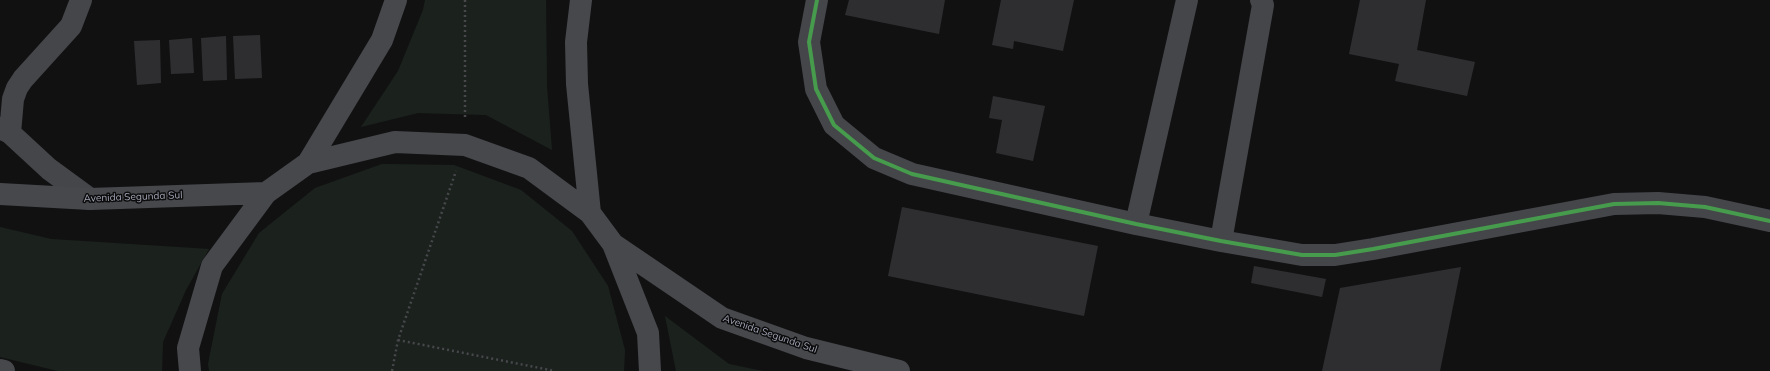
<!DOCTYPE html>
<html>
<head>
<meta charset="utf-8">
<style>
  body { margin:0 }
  canvas { display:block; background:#111112 }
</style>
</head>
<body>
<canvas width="1770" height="371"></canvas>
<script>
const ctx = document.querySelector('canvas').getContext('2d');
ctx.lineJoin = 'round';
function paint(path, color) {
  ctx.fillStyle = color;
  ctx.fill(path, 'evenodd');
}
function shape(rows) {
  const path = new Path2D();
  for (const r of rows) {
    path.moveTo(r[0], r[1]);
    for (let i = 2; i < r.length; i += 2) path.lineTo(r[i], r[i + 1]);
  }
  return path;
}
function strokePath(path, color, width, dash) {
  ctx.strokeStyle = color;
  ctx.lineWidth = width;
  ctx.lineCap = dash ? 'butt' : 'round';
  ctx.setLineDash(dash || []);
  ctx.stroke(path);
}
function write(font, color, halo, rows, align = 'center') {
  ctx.font = font + ' Mulish,sans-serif';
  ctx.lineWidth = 3;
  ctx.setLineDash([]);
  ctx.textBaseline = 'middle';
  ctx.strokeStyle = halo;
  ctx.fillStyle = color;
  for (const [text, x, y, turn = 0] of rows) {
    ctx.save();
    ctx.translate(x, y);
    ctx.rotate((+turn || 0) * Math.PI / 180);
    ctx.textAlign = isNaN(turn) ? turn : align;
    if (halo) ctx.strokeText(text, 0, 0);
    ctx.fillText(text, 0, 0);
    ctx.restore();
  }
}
const green = shape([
  [425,0,546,0,547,87,552,150,486,115,418,113,361,127,398,71,423,10],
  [382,164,454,165,521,190,572,231,608,286,625,350,624,371,209,371,208,364,222,294,259,233,315,188],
  [0,227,51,239,209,249,186,290,163,342,162,371,58,371,0,357],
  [665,316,729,364,763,371,676,371]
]);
const building = shape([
  [849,0,945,0,939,34,845,15],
  [1001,0,1074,0,1063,51,1014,41,1013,49,992,45],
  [1360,0,1426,0,1417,50,1475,62,1467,96,1395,81,1399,64,1349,54],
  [260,35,262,78,235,79,233,36],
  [226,36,227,80,203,81,201,38],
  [192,38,194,73,171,74,169,40],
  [160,40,161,83,137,85,134,41],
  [993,96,1045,106,1033,161,996,153,1002,120,989,118],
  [902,207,1098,246,1084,316,888,276],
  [1254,266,1326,279,1322,297,1251,283],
  [1461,267,1440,371,1322,371,1340,288]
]);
const path = shape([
  [465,0,465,119],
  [398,340,555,371],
  [392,371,398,340,456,171]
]);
const minor = shape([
  [817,0,809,42,816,89,834,125,874,158,912,174,1136,224,1221,241,1302,255,1335,255,1373,249,1614,204,1658,203,1705,207,1770,221],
  [0,128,10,133,49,169,90,199],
  [10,133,13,99,17,88,23,79,71,26,81,0],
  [1136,224,1187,0],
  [1221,241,1263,5,1261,0]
]);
const major = shape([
  [581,0,576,42,577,84,590,213],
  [308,163,382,40,396,0],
  [0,194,90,199,266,193],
  [613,244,722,318,806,348,899,371],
  [0,370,4,371],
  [190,371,188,348,212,266,266,193,308,163,395,142,465,145,529,168,590,213,613,244,648,333,650,371]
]);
const cycleway = shape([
  [817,0,809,42,816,89,834,125,874,158,912,174,1136,224,1221,241,1302,255,1335,255,1373,249,1614,204,1658,203,1705,207,1770,221]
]);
const streetNames = [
  ["Avenida Segunda Sul",133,197,-2],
  ["Avenida Segunda Sul",770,334,19]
];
paint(green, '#1b221d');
paint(building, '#2e2e31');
strokePath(path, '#47474c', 2.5, [2, 3]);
strokePath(minor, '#45464a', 22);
strokePath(major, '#47484c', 22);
strokePath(cycleway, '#469c4c', 4);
write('10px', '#a1a4b4', '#0c0c0d', streetNames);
</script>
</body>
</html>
